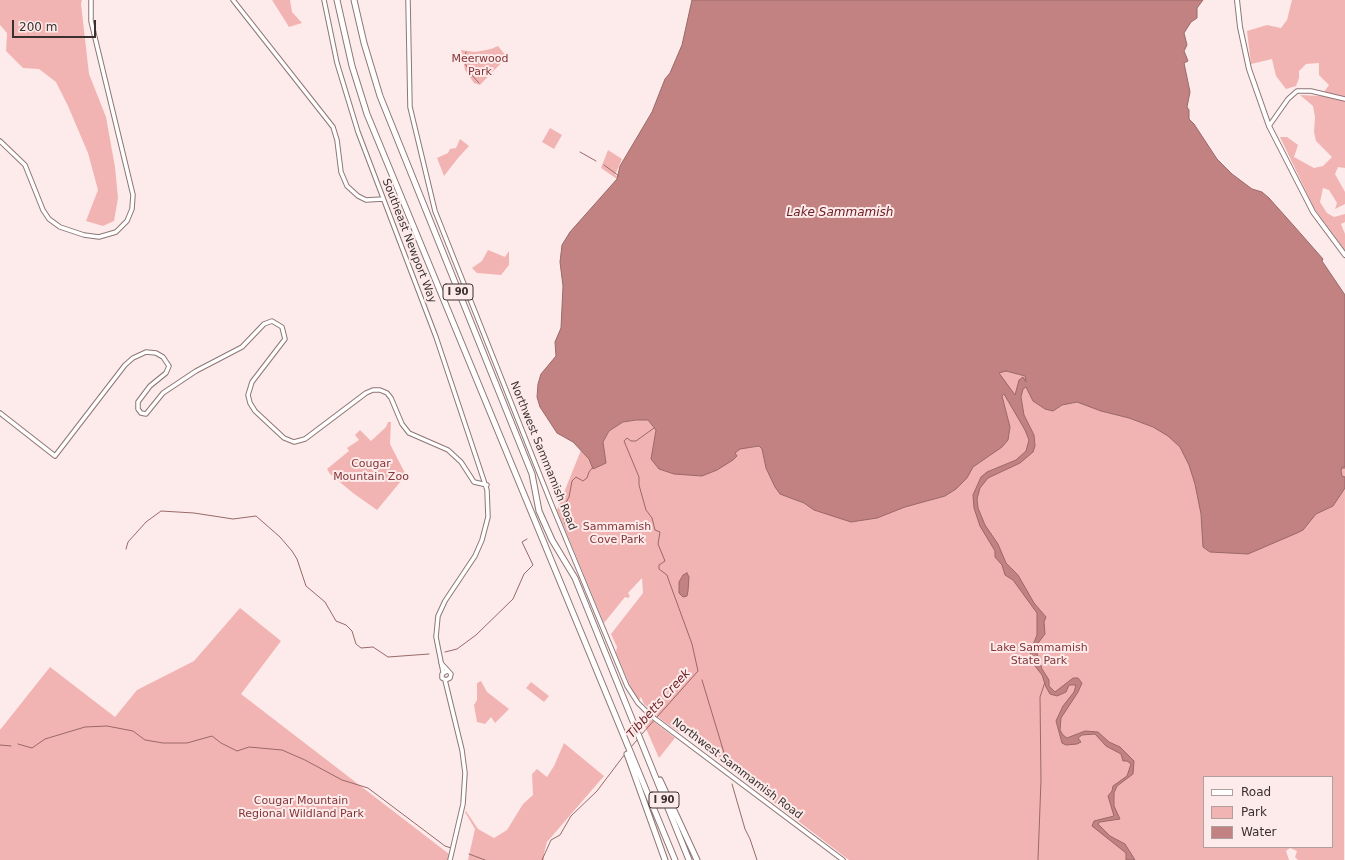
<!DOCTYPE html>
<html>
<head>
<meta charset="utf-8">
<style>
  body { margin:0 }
  #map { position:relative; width:1345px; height:860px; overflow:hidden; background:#fcebea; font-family:"DejaVu Sans",sans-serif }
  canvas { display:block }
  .legend { position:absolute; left:1203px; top:776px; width:130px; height:72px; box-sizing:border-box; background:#fcebea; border:1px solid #aea09f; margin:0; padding:5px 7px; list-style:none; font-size:12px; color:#3a302f }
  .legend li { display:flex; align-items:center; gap:8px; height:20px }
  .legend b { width:20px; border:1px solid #aea09f }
  .scale { position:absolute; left:12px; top:20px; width:84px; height:18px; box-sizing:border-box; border:2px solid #3a302f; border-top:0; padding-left:5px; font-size:12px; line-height:14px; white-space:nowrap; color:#3a302f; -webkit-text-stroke:3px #fcebea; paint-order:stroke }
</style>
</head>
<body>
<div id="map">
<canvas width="1345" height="860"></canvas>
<ul class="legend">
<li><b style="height:5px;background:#fff"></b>Road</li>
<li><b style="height:11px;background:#f2b4b2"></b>Park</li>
<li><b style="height:11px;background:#c28281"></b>Water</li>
</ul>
<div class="scale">200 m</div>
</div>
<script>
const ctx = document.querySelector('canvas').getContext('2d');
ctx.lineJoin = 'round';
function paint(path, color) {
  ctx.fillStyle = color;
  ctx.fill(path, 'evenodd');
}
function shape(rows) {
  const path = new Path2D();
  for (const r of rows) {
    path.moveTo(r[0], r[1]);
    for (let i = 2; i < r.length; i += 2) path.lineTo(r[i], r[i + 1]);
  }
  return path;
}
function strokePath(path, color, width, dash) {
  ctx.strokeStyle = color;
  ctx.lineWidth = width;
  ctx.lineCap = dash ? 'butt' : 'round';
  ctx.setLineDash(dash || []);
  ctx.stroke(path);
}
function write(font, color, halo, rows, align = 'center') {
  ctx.font = font + ' "DejaVu Sans",sans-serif';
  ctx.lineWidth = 4;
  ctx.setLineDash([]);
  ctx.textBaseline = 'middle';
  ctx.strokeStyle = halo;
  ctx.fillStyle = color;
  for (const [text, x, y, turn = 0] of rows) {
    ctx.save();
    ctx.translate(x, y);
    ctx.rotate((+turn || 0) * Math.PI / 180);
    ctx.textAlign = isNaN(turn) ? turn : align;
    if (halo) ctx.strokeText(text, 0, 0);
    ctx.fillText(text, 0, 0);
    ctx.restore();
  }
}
const green = shape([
  [0,0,82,0,81,4,89,74,106,117,115,167,118,198,114,221,103,226,86,221,98,190,88,153,68,106,56,82,39,69,23,68,6,51,7,33,0,25],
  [272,0,290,0,292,12,302,23,289,27],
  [1292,0,1345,0,1345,168,1338,167,1335,174,1345,192,1345,204,1335,209,1337,203,1329,190,1323,188,1320,202,1327,213,1334,217,1345,214,1345,222,1341,224,1345,234,1345,250,1314,208,1280,137,1287,137,1298,145,1294,157,1314,168,1323,166,1332,157,1316,141,1314,132,1315,117,1313,106,1300,95,1321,96,1329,85,1319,75,1319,63,1306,64,1299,71,1299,78,1296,86,1286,89,1276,76,1272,59,1251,64,1247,31,1267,25,1281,28,1287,20],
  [498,46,507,57,480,85,474,83,465,70,461,50,475,52,491,49],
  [550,128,562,135,554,149,542,142],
  [460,139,469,146,458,158,444,176,437,158,448,153,450,149,456,148],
  [608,150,622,159,615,175,618,177,617,179,601,168],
  [488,250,505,257,509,251,509,265,501,275,477,273,472,268,482,261],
  [991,360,1345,454,1344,860,1298,860,1295,857,1297,851,1290,848,1286,851,1289,860,849,860,682,732,680,731,679,732,662,720,644,704,641,697,639,700,634,695,616,652,617,647,611,634,643,593,642,578,628,593,630,596,628,598,625,597,604,623,557,510,581,450,589,459,603,442,609,431,623,422,636,420,648,420,656,430,652,454,985,365],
  [1204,777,1332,777,1332,847,1204,847],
  [388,422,391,422,390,444,406,475,377,510,353,493,330,474,327,469,349,451,347,448,359,440,355,435,360,430,371,441,386,427],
  [240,608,281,641,241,694,449,854,448,860,0,860,0,730,50,667,115,717,137,690,194,661],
  [481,681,487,692,509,709,495,723,491,717,485,724,477,722,474,705,477,700,477,683],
  [531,682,549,696,544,702,526,688],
  [649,718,675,738,659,758,644,724],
  [564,743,604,776,547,842,544,853,544,860,468,860,475,829,465,812,466,811,478,829,494,838,507,830,523,804,533,795,532,774,537,769,547,777,554,766]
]);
const water = shape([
  [692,0,1203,0,1197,8,1197,18,1191,22,1184,33,1187,45,1184,51,1188,61,1184,63,1190,92,1187,107,1189,110,1189,119,1194,124,1217,159,1232,174,1252,189,1262,192,1269,198,1294,226,1323,259,1322,261,1345,295,1345,467,1342,467,1341,471,1342,476,1345,477,1345,488,1333,506,1316,514,1303,530,1297,533,1248,554,1210,552,1203,547,1201,514,1195,484,1189,465,1180,447,1168,436,1153,427,1129,418,1101,411,1077,402,1062,405,1053,411,1045,409,1033,401,1026,387,1023,389,1021,397,1024,415,1034,435,1035,446,1033,452,1020,463,988,478,980,488,977,499,978,508,985,525,998,544,1006,563,1018,575,1034,603,1046,617,1044,622,1045,634,1035,647,1042,669,1049,680,1049,686,1055,692,1073,678,1078,678,1082,683,1078,692,1061,718,1060,730,1063,735,1067,738,1085,731,1098,732,1109,742,1120,747,1134,761,1133,774,1117,786,1114,793,1114,806,1120,819,1100,822,1098,824,1110,836,1125,844,1135,860,1126,860,1126,853,1092,826,1094,821,1114,816,1108,796,1112,791,1113,786,1127,776,1131,764,1127,761,1123,761,1121,754,1106,746,1095,734,1082,735,1078,738,1081,742,1077,744,1066,745,1062,743,1056,721,1063,706,1074,692,1076,685,1069,685,1066,692,1057,696,1050,694,1046,687,1042,675,1032,662,1030,652,1037,635,1037,613,1013,580,1005,575,1002,565,995,557,995,551,980,526,974,508,973,495,981,477,987,472,1016,460,1026,451,1029,440,1025,430,1004,394,1002,396,1010,427,1008,440,1002,447,973,467,967,478,956,489,945,496,905,507,877,518,851,522,814,510,804,503,780,494,775,487,766,468,762,449,759,446,740,449,735,453,737,456,733,460,717,470,702,476,674,474,659,469,651,459,656,430,648,420,636,420,623,422,609,431,603,442,606,463,593,469,589,459,573,442,557,433,540,407,537,397,538,384,541,374,556,356,555,342,561,328,563,286,560,262,562,245,570,232,617,179,620,166,652,112,665,79,670,73,682,45,692,0],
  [1006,371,1025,376,1026,382,1023,377,1019,380,1015,395,999,373,1006,371],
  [687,573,689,577,688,591,687,596,683,597,679,593,679,582,683,575,687,573]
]);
const stream = shape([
  [466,52,464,61,470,73,479,83],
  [580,152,596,161],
  [604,165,619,176],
  [1342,468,1345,468],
  [565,524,562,510,569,497,572,481,576,477,583,481,587,478,589,472,593,467],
  [126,549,128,542,146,522,161,511,194,513,233,519,256,516,280,537,292,551,297,559,306,586,325,602,336,621,346,625,352,631,356,644,361,648,373,647,388,657,429,654],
  [445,652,457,649,476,635,513,599,524,574,533,565,522,542,527,539],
  [702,680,728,766],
  [641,735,698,671,692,644,669,581,667,575,659,569,659,565,665,561,658,544,660,532,655,530,652,518,646,510,639,485,639,477,624,441,627,438,631,441,636,441,654,428],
  [18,744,32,748,45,739,85,727,107,726,133,731,145,740,163,743,187,743,212,736,221,743,237,751,249,747,282,750,305,760,342,780,368,788,445,846,451,848],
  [0,745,11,746],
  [631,747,638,739],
  [732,784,745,829,750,839,757,860],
  [469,854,485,860],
  [542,860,551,840,560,835,571,816,597,791,625,754],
  [1038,860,1041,780,1040,697,1045,682]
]);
const tertiary = shape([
  [233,0,333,127,337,140,341,172,347,186,358,196,366,200,383,199],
  [324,0,337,63,358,132,436,337,487,490,488,517,482,540,475,556,445,601,438,616,436,637,443,672],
  [408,0,410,107,435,211,551,503,627,686,638,703,650,715,843,860],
  [1269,126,1288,99,1297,91,1311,91,1345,99],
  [0,141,25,165,43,210,49,219,60,227,84,235,99,237,116,232,127,221,132,209,133,195,91,21,91,0],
  [0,413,55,456,125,365,133,358,146,352,156,353,163,357,169,366,166,373,150,386,138,402,138,409,141,413,146,414,163,393,196,371,242,347,264,324,272,321,282,327,285,339,252,382,248,395,250,403,255,411,284,438,294,442,305,439,366,393,373,390,380,390,387,393,391,398,402,424,409,433,448,450,461,462,474,482,487,485],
  [441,663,451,674,450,678,446,680,442,678,442,674,447,671],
  [445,680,462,750,465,773,463,804,450,860]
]);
const secondary = shape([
  [1237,0,1240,27,1249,69,1269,126,1313,212,1345,255]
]);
const motorway = shape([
  [337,0,352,66,367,114,675,860],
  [354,0,364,43,380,96,532,474,539,511,552,540,575,578,689,860],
  [627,754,665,860],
  [660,780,697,860]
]);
const shields = [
  [458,292,30],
  [664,800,30]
];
const shieldNames = [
  ["I 90",458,292],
  ["I 90",664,800]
];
const parkNames = [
  ["Meerwood",480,59],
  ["Park",480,72],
  ["Cougar",371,464],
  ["Mountain Zoo",371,477],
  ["Sammamish",617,527],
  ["Cove Park",617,540],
  ["Lake Sammamish",1039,648],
  ["State Park",1039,661],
  ["Cougar Mountain",301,801],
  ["Regional Wildland Park",301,814]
];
const streetNames = [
  ["Southeast Newport Way",409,241,69],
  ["Northwest Sammamish Road",543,456,68],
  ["Northwest Sammamish Road",737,769,37]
];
const waterNames = [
  ["Lake Sammamish",840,213],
  ["Tibbetts Creek",659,704,-48]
];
paint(green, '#f2b4b2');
paint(water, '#c28281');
strokePath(water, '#996968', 1);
strokePath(stream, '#996968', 1);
strokePath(tertiary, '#8e7675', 5.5);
strokePath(secondary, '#8e7675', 6);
strokePath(motorway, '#8e7675', 7);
strokePath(tertiary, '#fff', 3.5);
strokePath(secondary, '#fff', 4);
strokePath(motorway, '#fff', 5);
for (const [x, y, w] of shields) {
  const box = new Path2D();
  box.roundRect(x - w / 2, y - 8, w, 16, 3);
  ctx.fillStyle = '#fcebea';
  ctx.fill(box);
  strokePath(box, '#3a302f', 1);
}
write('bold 10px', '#3a302f', null, shieldNames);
write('11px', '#843538', '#fcebea', parkNames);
write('11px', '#3a302f', '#fcebea', streetNames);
write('italic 12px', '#6e2025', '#fcebea', waterNames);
</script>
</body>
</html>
